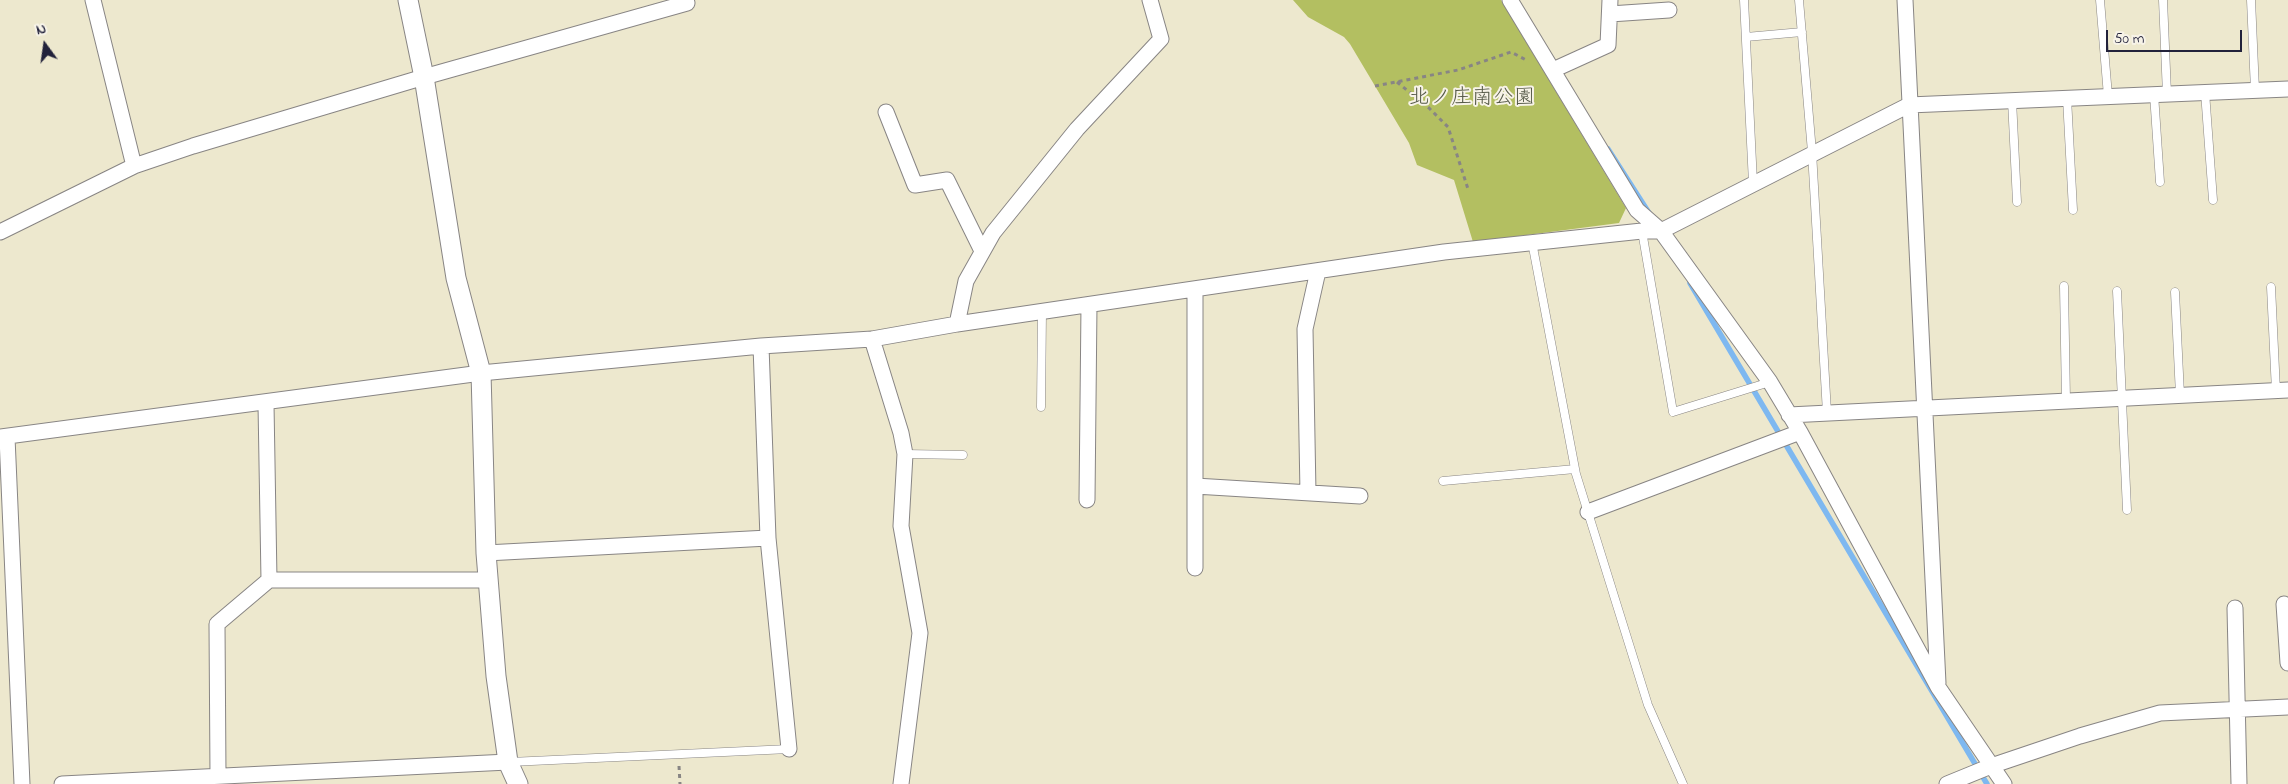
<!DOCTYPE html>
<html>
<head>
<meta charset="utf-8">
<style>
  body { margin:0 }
  #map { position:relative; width:2288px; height:784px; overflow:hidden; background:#ede8ce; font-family:"Indie Flower",sans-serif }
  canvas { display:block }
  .north { position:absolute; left:20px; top:20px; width:50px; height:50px; -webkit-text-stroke:4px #f7f3e8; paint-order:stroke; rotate:346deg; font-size:14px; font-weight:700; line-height:20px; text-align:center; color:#22223b }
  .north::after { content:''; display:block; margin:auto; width:18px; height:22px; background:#22223b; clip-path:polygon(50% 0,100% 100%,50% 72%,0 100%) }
  .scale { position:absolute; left:2106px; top:30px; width:136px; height:22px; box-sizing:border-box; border:2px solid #22223b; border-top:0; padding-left:6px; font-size:15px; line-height:18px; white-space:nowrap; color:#22223b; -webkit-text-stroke:4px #f7f3e8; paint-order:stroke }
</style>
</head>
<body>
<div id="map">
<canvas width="2288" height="784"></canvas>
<div class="north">N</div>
<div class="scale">50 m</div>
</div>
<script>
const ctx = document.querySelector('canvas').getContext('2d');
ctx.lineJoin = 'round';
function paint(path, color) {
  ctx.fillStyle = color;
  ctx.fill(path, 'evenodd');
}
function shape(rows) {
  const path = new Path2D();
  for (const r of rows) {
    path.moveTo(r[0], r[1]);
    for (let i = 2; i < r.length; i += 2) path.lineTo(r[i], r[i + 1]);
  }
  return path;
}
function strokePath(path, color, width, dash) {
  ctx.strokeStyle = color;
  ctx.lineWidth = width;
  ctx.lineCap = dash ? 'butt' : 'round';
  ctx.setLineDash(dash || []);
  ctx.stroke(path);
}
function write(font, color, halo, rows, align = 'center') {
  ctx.font = font + ' "Indie Flower","Klee One",sans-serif';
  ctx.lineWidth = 4;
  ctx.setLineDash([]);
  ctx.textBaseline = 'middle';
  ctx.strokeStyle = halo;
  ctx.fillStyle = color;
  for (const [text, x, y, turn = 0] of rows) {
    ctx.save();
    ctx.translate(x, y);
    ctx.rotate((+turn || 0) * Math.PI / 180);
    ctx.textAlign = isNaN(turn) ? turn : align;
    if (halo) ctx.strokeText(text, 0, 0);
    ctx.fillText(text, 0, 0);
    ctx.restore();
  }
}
const green = shape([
  [1293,0,1501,0,1626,208,1619,223,1473,242,1454,180,1417,165,1409,143,1350,44,1344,37,1308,17]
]);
const stream = shape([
  [1608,149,1649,213],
  [1690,283,1987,784]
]);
const path = shape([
  [1397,82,1429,108,1448,127,1468,189],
  [1375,86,1458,70,1511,52,1528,61],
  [679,766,680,784]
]);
const service = shape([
  [1744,0,1753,183],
  [1799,0,1812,152,1827,413],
  [2100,0,2108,96],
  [2163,0,2167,94],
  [2251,0,2255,90],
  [1746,37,1802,32],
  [2205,92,2213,200],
  [2154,94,2160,182],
  [2067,98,2073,210],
  [2012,100,2017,202],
  [1642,231,1673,412,1770,382],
  [1532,242,1576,474,1648,705,1683,784],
  [2064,286,2066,401],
  [2271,287,2276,391],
  [2117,291,2127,510],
  [2175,292,2180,395],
  [1041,407,1042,311],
  [905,454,963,455],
  [1443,481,1575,469],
  [510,762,789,749]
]);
const minor = shape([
  [93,0,134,166],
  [1510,0,1637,210,1661,231,1770,382,1800,432,1938,687,2004,784],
  [1905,0,1938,683],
  [1610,14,1669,10],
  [1553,70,1608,45,1610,0],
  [886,112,915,185,947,180,982,251],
  [0,232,134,166,193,146,424,77,687,3],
  [1195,289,1195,568],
  [957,324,966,281,993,233,1077,129,1161,39,1150,0],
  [872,339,901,433,905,454,901,526,920,633,901,784],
  [761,346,768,538,789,749],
  [266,404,269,580],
  [1789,415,2288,390],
  [0,437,481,373,761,346,872,339,957,324,1444,252,1642,231,1661,231,1909,105,2288,89],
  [7,437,22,784],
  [1195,486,1360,496],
  [1308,493,1305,329,1318,271],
  [1087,500,1089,305],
  [1588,512,1800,432],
  [486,553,768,538],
  [2284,604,2288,663],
  [2235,608,2239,784],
  [218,776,217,624,269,580,488,580],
  [62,784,508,762],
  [1947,784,1991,766,2080,736,2160,713,2288,707]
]);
const tertiary = shape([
  [408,0,424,77,456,278,481,373,486,553,496,676,508,762,518,784]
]);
const parkNames = [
  ["北ノ庄南公園",1472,100]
];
paint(green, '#b3bf61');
strokePath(stream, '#7eb8f0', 5.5);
strokePath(service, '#888584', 9);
strokePath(minor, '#888584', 17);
strokePath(tertiary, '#888584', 21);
strokePath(path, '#888584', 3, [4, 4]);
strokePath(service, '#fff', 8);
strokePath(minor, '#fff', 15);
strokePath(tertiary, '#fff', 19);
write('21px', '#555948', '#f7f3e8', parkNames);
</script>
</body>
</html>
